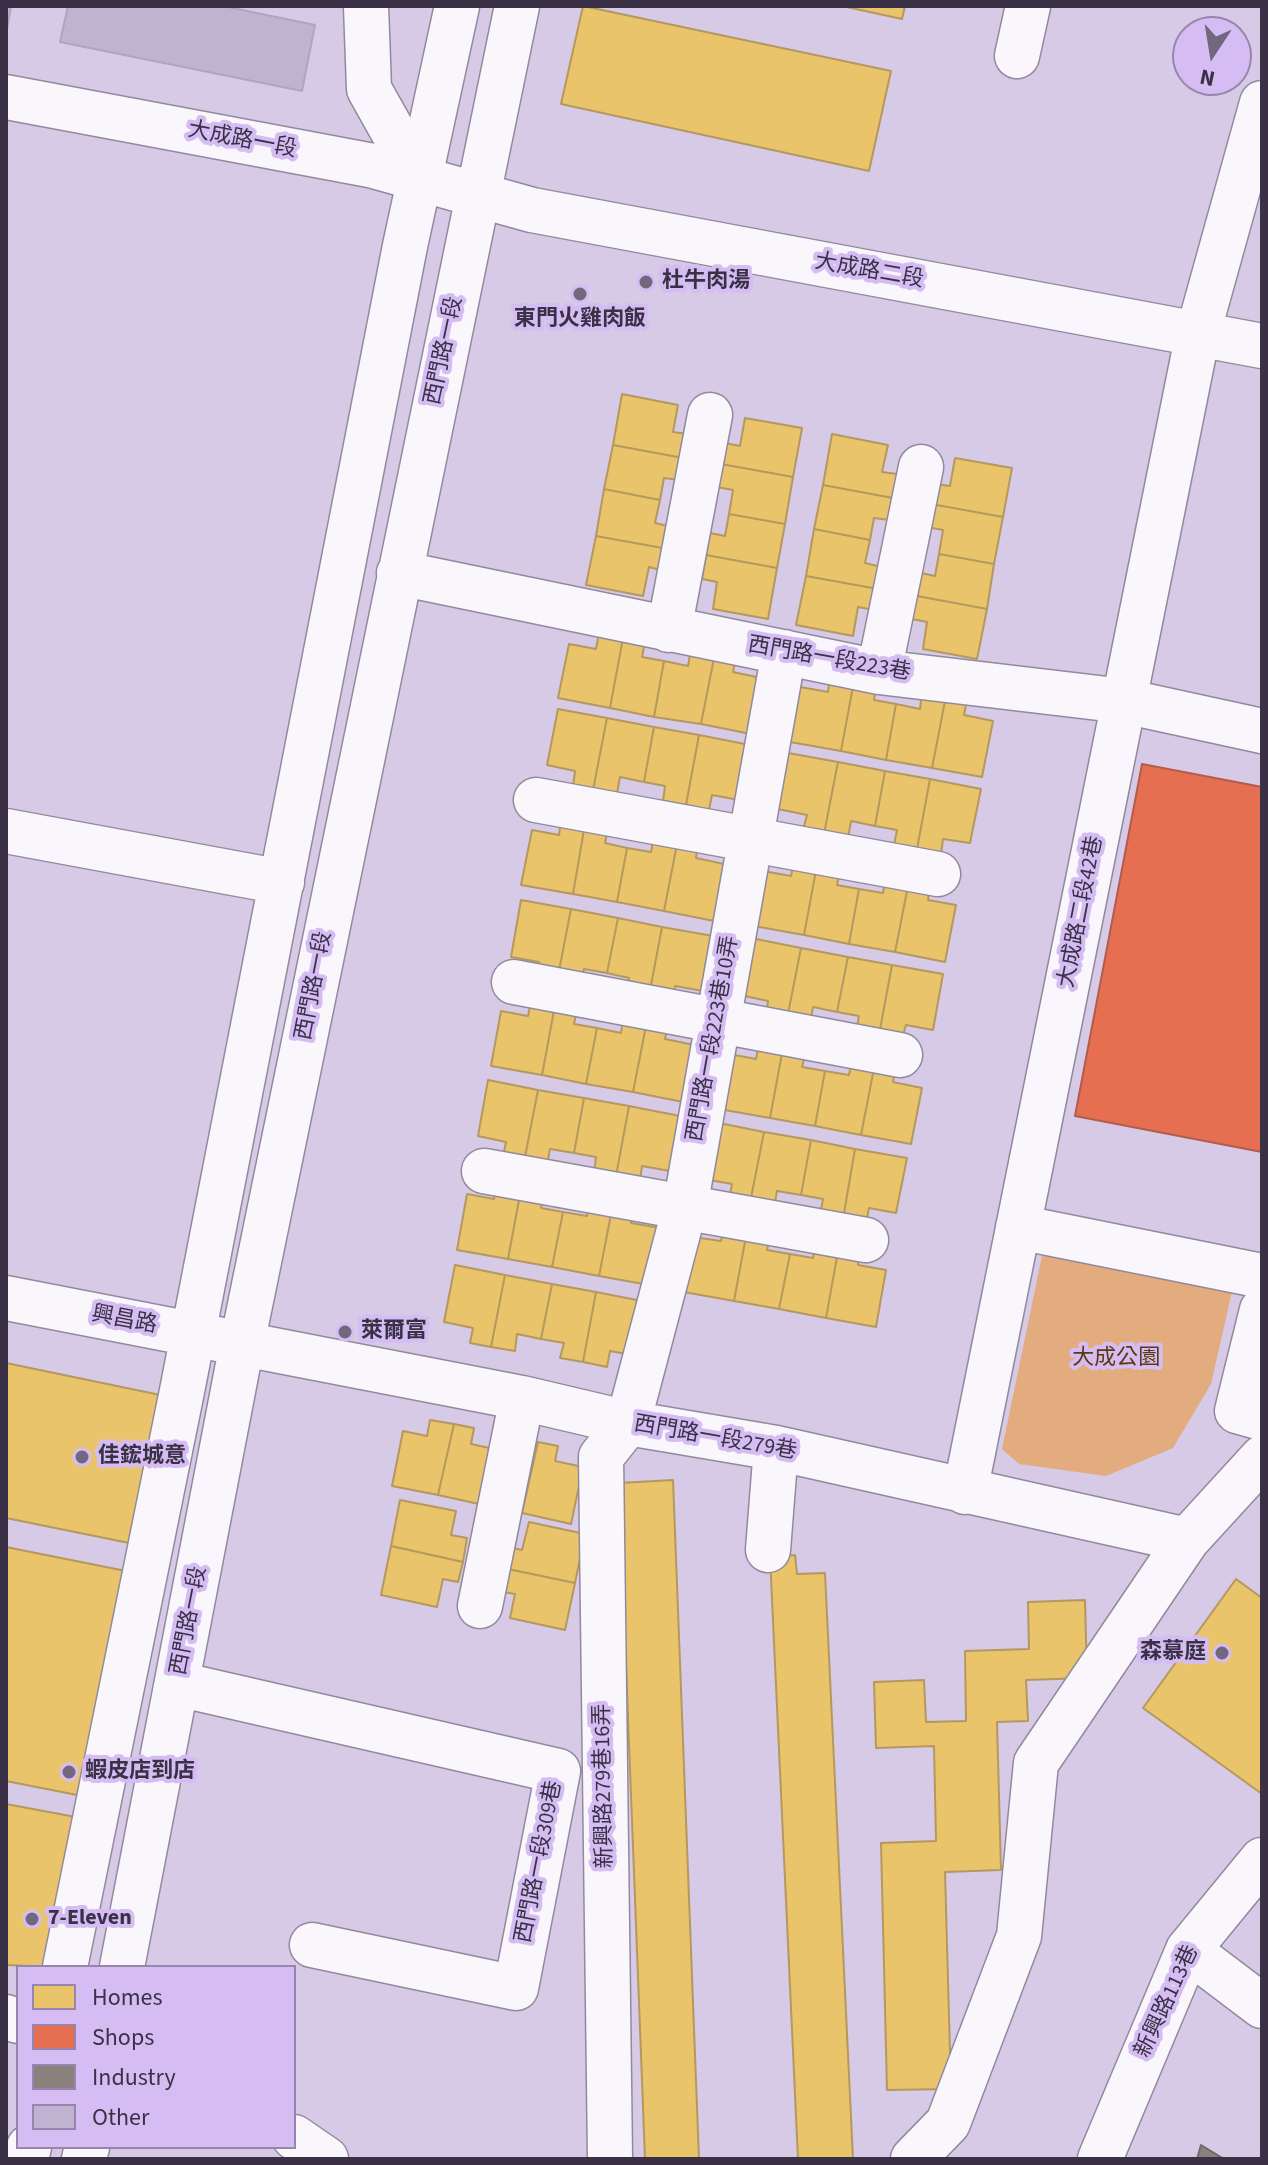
<!DOCTYPE html>
<html>
<head>
<meta charset="utf-8">
<style>
  body { margin:0 }
  #map { position:relative; width:1268px; height:2165px; overflow:hidden; background:#d6cae6; font-family:"Source Sans 3",sans-serif }
  canvas { display:block }
  .frame { position:absolute; inset:0; border:8px solid #3a3146; pointer-events:none }
  .legend { position:absolute; left:16px; top:1965px; width:280px; height:184px; box-sizing:border-box; background:#d5bdf3; border:2px solid #9785ae; margin:0; padding:10px 14px; list-style:none; font-size:24px; color:#3a3146 }
  .legend li { display:flex; align-items:center; gap:16px; height:40px }
  .legend b { width:40px; border:2px solid #9785ae }
  .north { position:absolute; left:1172px; top:16px; width:80px; height:80px; box-sizing:border-box; background:#d5bdf3; border:2px solid #9785ae; border-radius:50%; rotate:192deg; font-size:22px; font-weight:700; line-height:32px; text-align:center; color:#3a3146 }
  .north::after { content:''; display:block; margin:auto; width:28px; height:36px; background:#71677e; clip-path:polygon(50% 0,100% 100%,50% 72%,0 100%) }
</style>
</head>
<body>
<div id="map">
<canvas width="1268" height="2165"></canvas>
<div class="frame"></div>
<ul class="legend">
<li><b style="height:22px;background:#e9c46a"></b>Homes</li>
<li><b style="height:22px;background:#e76f51"></b>Shops</li>
<li><b style="height:22px;background:#8a817c"></b>Industry</li>
<li><b style="height:22px;background:#c0b2d1"></b>Other</li>
</ul>
<div class="north">N</div>
</div>
<script>
const ctx = document.querySelector('canvas').getContext('2d');
ctx.lineJoin = 'round';
function paint(path, color) {
  ctx.fillStyle = color;
  ctx.fill(path, 'evenodd');
}
function shape(rows) {
  const path = new Path2D();
  for (const r of rows) {
    path.moveTo(r[0], r[1]);
    for (let i = 2; i < r.length; i += 2) path.lineTo(r[i], r[i + 1]);
  }
  return path;
}
function strokePath(path, color, width, dash) {
  ctx.strokeStyle = color;
  ctx.lineWidth = width;
  ctx.lineCap = dash ? 'butt' : 'round';
  ctx.setLineDash(dash || []);
  ctx.stroke(path);
}
function write(font, color, halo, rows, align = 'center') {
  ctx.font = font + ' "Source Sans 3","Noto Sans TC",sans-serif';
  ctx.lineWidth = 8;
  ctx.setLineDash([]);
  ctx.textBaseline = 'middle';
  ctx.strokeStyle = halo;
  ctx.fillStyle = color;
  for (const [text, x, y, turn = 0] of rows) {
    ctx.save();
    ctx.translate(x, y);
    ctx.rotate((+turn || 0) * Math.PI / 180);
    ctx.textAlign = isNaN(turn) ? turn : align;
    if (halo) ctx.strokeText(text, 0, 0);
    ctx.fillText(text, 0, 0);
    ctx.restore();
  }
}
const green = shape([
  [1044,1246,1234,1283,1211,1384,1173,1448,1106,1476,1019,1464,1002,1449]
]);
const homes = shape([
  [583,6,891,71,869,171,561,104,583,6],
  [842,6,905,6,902,19,842,6],
  [622,394,678,405,673,432,688,434,683,458,613,445,622,394],
  [745,418,802,428,793,477,721,464,725,443,740,446,745,418],
  [832,434,888,445,882,472,898,474,893,498,823,485,832,434],
  [613,445,683,458,679,480,664,478,660,500,604,489,613,445],
  [955,458,1012,468,1003,517,931,504,935,484,950,486,955,458],
  [721,464,793,477,785,524,729,514,733,490,717,487,721,464],
  [823,485,893,498,889,520,874,518,870,540,814,529,823,485],
  [604,489,660,500,655,523,672,527,668,549,596,536,604,489],
  [931,504,1003,517,994,564,939,554,943,530,927,527,931,504],
  [729,514,785,524,777,568,706,555,710,533,725,536,729,514],
  [814,529,870,540,865,563,882,567,878,589,806,576,814,529],
  [596,536,668,549,664,571,649,567,643,596,586,585,596,536],
  [939,554,994,564,987,609,917,596,921,573,935,576,939,554],
  [706,555,777,568,768,619,713,609,717,582,702,579,706,555],
  [806,576,878,589,874,610,858,607,853,636,796,625,806,576],
  [917,596,987,609,977,659,923,649,927,622,912,619,917,596],
  [599,633,623,638,610,708,558,698,569,644,596,649,599,633],
  [623,638,645,642,642,657,664,661,654,717,610,708,623,638],
  [691,649,715,653,701,724,654,717,664,661,688,666,691,649],
  [715,653,736,657,733,672,761,678,751,734,701,724,715,653],
  [830,677,854,681,841,751,790,742,800,687,828,692,830,677],
  [854,681,876,686,874,700,896,704,886,760,841,751,854,681],
  [922,692,946,696,932,768,886,760,896,704,920,709,922,692],
  [946,696,967,700,964,715,993,721,982,777,932,768,946,696],
  [558,709,607,718,593,790,573,786,575,771,547,765,558,709],
  [607,718,654,727,644,782,620,777,617,794,593,790,607,718],
  [654,727,699,735,686,805,663,801,665,786,644,782,654,727],
  [699,735,750,745,739,800,712,795,709,810,686,805,699,735],
  [788,753,838,762,824,834,803,830,807,815,778,809,788,753],
  [838,762,885,771,875,826,851,821,848,838,824,834,838,762],
  [885,771,930,779,917,849,894,845,897,830,875,826,885,771],
  [930,779,981,789,970,843,943,839,941,854,917,849,930,779],
  [561,820,585,824,573,894,521,885,532,830,559,835,561,820],
  [585,824,608,828,605,843,627,848,617,902,573,894,585,824],
  [654,836,678,839,664,911,617,902,627,848,651,852,654,836],
  [678,839,698,844,696,858,724,864,714,921,664,911,678,839],
  [794,861,817,865,804,935,754,926,763,871,791,876,794,861],
  [817,865,840,870,837,885,859,889,849,944,804,935,817,865],
  [886,877,909,881,895,952,849,944,859,889,883,893,886,877],
  [909,881,930,885,928,900,956,905,945,962,895,952,909,881],
  [521,900,571,909,557,981,536,977,539,962,511,957,521,900],
  [571,909,618,918,607,973,584,969,580,985,557,981,571,909],
  [618,918,662,927,649,996,627,992,629,978,607,973,618,918],
  [662,927,713,936,703,991,675,986,673,1001,649,996,662,927],
  [751,938,801,948,787,1019,766,1016,768,1001,740,995,751,938],
  [801,948,848,957,837,1012,813,1007,810,1024,787,1019,801,948],
  [848,957,892,965,879,1035,856,1031,859,1016,837,1012,848,957],
  [892,965,943,974,933,1030,906,1025,902,1039,879,1035,892,965],
  [531,1001,555,1005,542,1075,491,1066,501,1011,528,1016,531,1001],
  [555,1005,577,1009,574,1024,597,1028,586,1084,542,1075,555,1005],
  [623,1017,647,1021,633,1092,586,1084,597,1028,621,1033,623,1017],
  [647,1021,668,1025,665,1039,694,1045,683,1102,633,1092,647,1021],
  [759,1043,783,1048,770,1118,719,1109,729,1054,756,1059,759,1043],
  [783,1048,806,1052,802,1067,825,1071,815,1126,770,1118,783,1048],
  [852,1059,875,1063,861,1135,815,1126,825,1071,849,1075,852,1059],
  [875,1063,896,1067,893,1082,922,1088,911,1144,861,1135,875,1063],
  [488,1080,538,1090,524,1162,503,1157,506,1142,478,1136,488,1080],
  [538,1090,584,1098,574,1153,550,1149,547,1165,524,1162,538,1090],
  [584,1098,629,1106,616,1176,594,1172,596,1157,574,1153,584,1098],
  [629,1106,680,1116,670,1171,642,1166,640,1181,616,1176,629,1106],
  [714,1122,764,1132,750,1203,729,1200,732,1184,704,1179,714,1122],
  [764,1132,811,1140,801,1195,777,1191,774,1208,750,1203,764,1132],
  [811,1140,855,1149,843,1219,820,1215,823,1199,801,1195,811,1140],
  [855,1149,907,1158,896,1213,869,1208,866,1223,843,1219,855,1149],
  [497,1184,521,1189,508,1259,457,1250,467,1194,494,1199,497,1184],
  [521,1189,544,1193,541,1208,563,1212,552,1267,508,1259,521,1189],
  [590,1200,613,1204,599,1276,552,1267,563,1212,587,1216,590,1200],
  [613,1204,634,1208,631,1223,660,1228,649,1285,599,1276,613,1204],
  [724,1227,747,1231,734,1301,684,1292,693,1237,721,1241,724,1227],
  [747,1231,770,1235,767,1250,790,1254,779,1309,734,1301,747,1231],
  [816,1242,839,1246,826,1318,779,1309,790,1254,813,1258,816,1242],
  [839,1246,860,1250,858,1265,886,1270,876,1327,826,1318,839,1246],
  [455,1265,505,1275,491,1347,470,1343,473,1328,444,1322,455,1265],
  [505,1275,552,1284,541,1339,517,1334,515,1351,491,1347,505,1275],
  [552,1284,596,1292,583,1362,560,1358,564,1343,541,1339,552,1284],
  [596,1292,647,1302,637,1356,610,1351,607,1367,583,1362,596,1292],
  [6,1363,170,1397,139,1545,6,1518,6,1363],
  [430,1420,454,1424,438,1495,392,1486,403,1431,427,1436,430,1420],
  [454,1424,474,1428,471,1444,499,1450,488,1506,438,1495,454,1424],
  [538,1442,558,1446,555,1461,583,1467,571,1524,522,1513,538,1442],
  [673,1480,699,2159,645,2159,619,1483,673,1480],
  [400,1500,456,1511,451,1535,467,1538,463,1562,391,1546,400,1500],
  [529,1522,585,1534,575,1583,503,1568,508,1547,522,1550,529,1522],
  [391,1546,463,1562,458,1582,443,1579,437,1607,381,1595,391,1546],
  [6,1547,126,1571,82,1796,6,1781,6,1547],
  [795,1555,797,1574,825,1573,853,2159,798,2159,770,1556,795,1555],
  [503,1568,575,1583,565,1630,510,1618,515,1594,498,1591,503,1568],
  [1236,1579,1262,1598,1262,1794,1143,1708,1236,1579],
  [1085,1600,1087,1678,1026,1680,1028,1721,997,1722,1001,1870,945,1872,951,2089,887,2090,881,1843,936,1841,934,1746,876,1748,874,1682,924,1680,926,1722,966,1721,965,1651,1029,1649,1028,1602,1085,1600],
  [6,1804,81,1818,54,1967,6,1965,6,1804]
]);
const shops = shape([
  [1142,764,1262,787,1262,1152,1075,1116,1142,764]
]);
const industry = shape([
  [1201,2145,1224,2159,1197,2159,1201,2145]
]);
const building = shape([
  [6,6,11,6,7,30,6,29,6,6],
  [68,6,223,6,315,25,302,91,60,42,68,6]
]);
const minor = shape([
  [366,6,369,89,419,178],
  [1017,56,1028,6],
  [6,97,374,166,532,210,1262,346],
  [399,573,879,672,1124,701,1262,731],
  [669,630,710,415],
  [879,672,921,467],
  [536,800,938,874],
  [6,831,282,882],
  [514,982,900,1055],
  [484,1171,866,1240],
  [1018,1227,1262,1276],
  [6,1298,522,1398,628,1423,776,1448,1187,1540],
  [1262,1310,1237,1411,1262,1418],
  [965,1492,1198,333,1262,103],
  [768,1550,776,1448],
  [480,1606,522,1398],
  [178,1684,558,1771,516,1988,312,1945],
  [1188,1950,1262,2006],
  [65,1967,182,1391,405,246,457,6],
  [122,1967,242,1344,517,6],
  [6,2017,18,2021],
  [294,2137,326,2159],
  [26,2159,29,2147],
  [84,2159,87,2147],
  [610,2159,601,1457,628,1423,685,1207,784,652],
  [913,2159,948,2123,1019,1936,1036,1763,1187,1540,1262,1458],
  [1100,2159,1188,1950,1262,1860]
]);
const markers = [
  [646,282,8,"#71677e"],
  [580,294,8,"#71677e"],
  [345,1332,8,"#71677e"],
  [82,1457,8,"#71677e"],
  [1222,1653,8,"#71677e"],
  [69,1772,8,"#71677e"],
  [32,1919,8,"#71677e"]
];
const streetNames = [
  ["大成路一段",242,141,11],
  ["大成路二段",869,272,10],
  ["西門路一段",445,351,-78],
  ["西門路一段223巷",829,660,10],
  ["大成路二段42巷",1082,912,-79],
  ["西門路一段",315,986,-79],
  ["西門路一段223巷10弄",714,1039,-80],
  ["興昌路",124,1321,11],
  ["西門路一段279巷",715,1439,10],
  ["西門路一段",190,1621,-79],
  ["新興路279巷16弄",605,1786,-91],
  ["西門路一段309巷",540,1862,-79],
  ["新興路113巷",1168,2002,-65]
];
const poiNames = [
  ["杜牛肉湯",662,282],
  ["東門火雞肉飯",580,320,"center"],
  ["萊爾富",361,1332],
  ["佳鋐城意",98,1457],
  ["森慕庭",1206,1653,"right"],
  ["蝦皮店到店",85,1772],
  ["7-Eleven",48,1919]
];
const parkNames = [
  ["大成公園",1116,1359]
];
paint(green, '#e2ac7f');
paint(homes, '#e9c46a');
strokePath(homes, '#b4985f', 2);
paint(shops, '#e76f51');
strokePath(shops, '#b35c4e', 2);
paint(industry, '#8a817c');
strokePath(industry, '#72696c', 2);
paint(building, '#c0b2d1');
strokePath(building, '#b0a6bc', 2);
strokePath(minor, '#93899e', 47);
strokePath(minor, '#f9f7fb', 44);
for (const [x, y, r, color] of markers) {
  const dot = new Path2D();
  dot.arc(x, y, r, 0, 2 * Math.PI);
  ctx.fillStyle = color;
  ctx.fill(dot);
  strokePath(dot, '#d5bdf3', 3);
}
write('22px', '#3a3146', '#d5bdf3', streetNames);
write('bold 22px', '#3a3146', '#d5bdf3', poiNames, 'left');
write('22px', '#5c3910', '#d5bdf3', parkNames);
</script>
</body>
</html>
